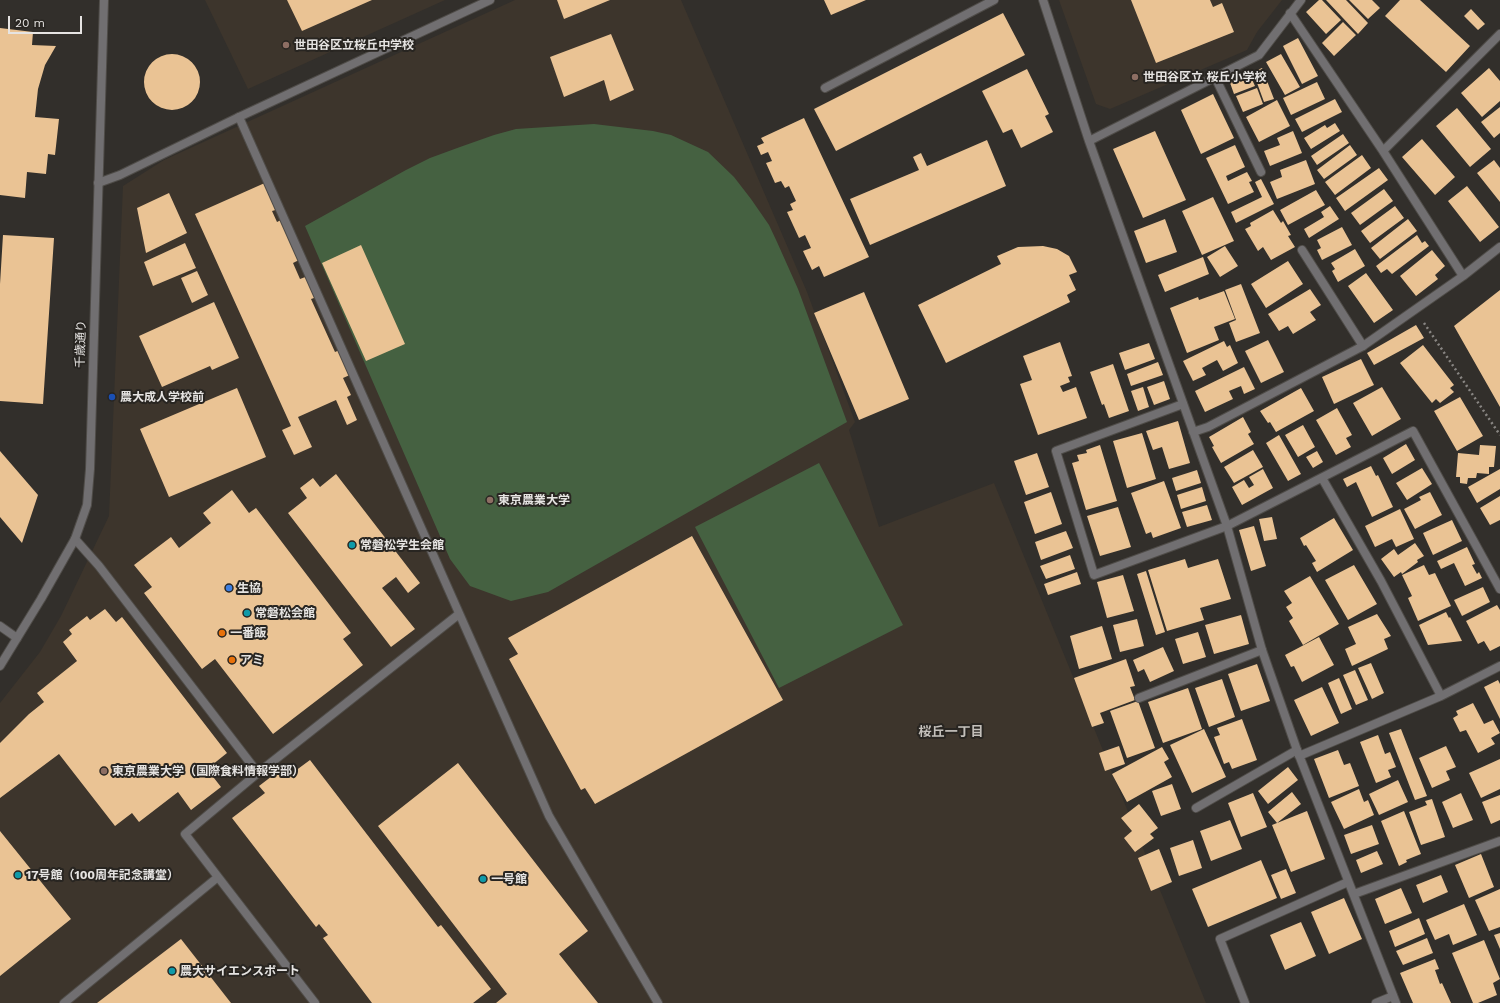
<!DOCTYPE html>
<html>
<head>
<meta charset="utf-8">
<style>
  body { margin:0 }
  #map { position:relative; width:1500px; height:1003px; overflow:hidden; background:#322f2b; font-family:"Work Sans",sans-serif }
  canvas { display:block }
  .scale { position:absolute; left:8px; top:16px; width:74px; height:18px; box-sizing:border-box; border:2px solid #e6e4e2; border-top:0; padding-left:5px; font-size:12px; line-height:14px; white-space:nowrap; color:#e6e4e2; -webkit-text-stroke:3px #282521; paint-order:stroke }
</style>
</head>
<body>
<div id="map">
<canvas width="1500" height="1003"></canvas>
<div class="scale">20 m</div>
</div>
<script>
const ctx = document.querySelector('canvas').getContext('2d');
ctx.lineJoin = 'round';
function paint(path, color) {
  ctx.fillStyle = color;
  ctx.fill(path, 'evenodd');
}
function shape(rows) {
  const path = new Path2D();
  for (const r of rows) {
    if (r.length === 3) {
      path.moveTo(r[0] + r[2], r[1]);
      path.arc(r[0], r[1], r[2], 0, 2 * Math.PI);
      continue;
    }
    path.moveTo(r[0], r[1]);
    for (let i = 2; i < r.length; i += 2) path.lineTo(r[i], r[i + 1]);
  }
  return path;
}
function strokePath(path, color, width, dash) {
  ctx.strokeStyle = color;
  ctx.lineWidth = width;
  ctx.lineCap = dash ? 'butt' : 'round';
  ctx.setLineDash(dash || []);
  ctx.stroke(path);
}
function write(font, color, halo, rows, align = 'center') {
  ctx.font = font + ' "Work Sans","Noto Sans JP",sans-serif';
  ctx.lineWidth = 4;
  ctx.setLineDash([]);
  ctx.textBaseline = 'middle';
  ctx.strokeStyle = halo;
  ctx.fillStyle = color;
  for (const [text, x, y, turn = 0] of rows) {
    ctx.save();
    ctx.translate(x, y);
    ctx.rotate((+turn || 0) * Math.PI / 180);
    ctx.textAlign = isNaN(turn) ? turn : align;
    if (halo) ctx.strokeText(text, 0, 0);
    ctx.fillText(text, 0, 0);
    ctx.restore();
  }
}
const built = shape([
  [205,0,445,0,248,89],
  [515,0,681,0,807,292,855,422,849,430,879,527,994,483,1206,1003,0,1003,0,703,40,652,61,616,109,516,123,186,164,160],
  [1059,0,1282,0,1257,32,1247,50,1110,109,1096,104]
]);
const green = shape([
  [594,124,653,131,671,135,708,152,734,177,751,199,769,225,777,242,798,289,847,422,548,592,511,601,470,586,450,559,305,226,406,170,430,158,460,147,494,135,516,129],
  [819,463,903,625,779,688,695,527]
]);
const building = shape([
  [287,0,372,0,302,31],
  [557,0,610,0,564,19],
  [824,0,866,0,831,15],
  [1131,0,1210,0,1213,7,1222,3,1234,32,1156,63],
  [1319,0,1322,0,1341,20,1326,34,1306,12],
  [1326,0,1346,0,1368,23,1358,34],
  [1349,0,1372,0,1380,8,1368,19],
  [1400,0,1420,0,1470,46,1446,72,1385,16],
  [1471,9,1485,24,1478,30,1464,16],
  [1003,13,1025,55,836,151,814,109],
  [1343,22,1356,35,1334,56,1322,43],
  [0,28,33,32,32,45,56,46,45,65,38,89,35,117,59,119,55,155,48,154,46,174,27,172,25,198,0,195],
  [611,34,634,90,610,101,604,80,564,97,550,57],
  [1298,38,1318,76,1302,84,1283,46],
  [1281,54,1300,87,1285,95,1266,62],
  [172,82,28],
  [1262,68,1274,99,1264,102,1253,72],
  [1489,68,1500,81,1500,101,1482,117,1461,93],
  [1027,69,1049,114,1045,116,1053,132,1021,148,1012,129,1003,133,982,91],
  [1249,73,1255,86,1234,94,1229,80],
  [1317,82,1325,99,1291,115,1283,98],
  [1257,88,1263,104,1243,112,1236,96],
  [1213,94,1234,138,1201,154,1181,110],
  [1335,99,1342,112,1302,132,1295,119],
  [1277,100,1290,126,1259,142,1246,117],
  [1500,107,1500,133,1494,138,1481,122],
  [1457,108,1491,149,1470,167,1436,126],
  [804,118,869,257,824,277,819,266,812,270,803,251,811,248,805,235,799,238,787,212,793,210,790,204,796,201,789,186,785,188,781,181,775,183,766,163,772,161,768,152,761,155,757,146,764,143,761,138],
  [1335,123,1340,131,1311,149,1304,138,1325,125,1327,128],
  [1155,131,1186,200,1143,218,1113,149],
  [1293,131,1302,153,1270,166,1264,151,1280,145,1277,138],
  [1343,134,1349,143,1317,165,1311,156],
  [1422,139,1455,177,1435,195,1402,157],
  [987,140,1006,186,870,245,850,199,919,170,913,157,921,153,927,166],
  [1235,145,1245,167,1226,176,1228,181,1247,172,1252,181,1249,182,1254,192,1228,204,1206,158],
  [1350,145,1357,155,1324,179,1317,170],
  [1362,155,1371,168,1335,195,1325,182],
  [1306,160,1315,184,1277,199,1270,182,1282,177,1280,170],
  [1494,160,1500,168,1500,202,1477,173],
  [1379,168,1388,180,1345,211,1336,198],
  [1261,179,1274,204,1236,223,1231,212,1262,197,1255,182],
  [267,182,279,209,272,211,277,222,283,219,301,259,293,263,300,279,308,276,317,297,311,299,335,352,342,349,352,374,343,378,351,395,347,397,357,420,347,425,336,400,298,417,312,447,294,455,282,430,291,426,195,214],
  [1467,186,1499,227,1480,242,1448,201],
  [1384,189,1393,201,1360,225,1351,213],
  [1316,190,1325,205,1288,225,1280,210],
  [169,193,187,233,146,253,137,208],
  [1213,197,1234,241,1202,255,1182,211],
  [1330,206,1339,219,1309,238,1304,229,1324,217,1321,212],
  [1395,206,1404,218,1370,243,1361,231],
  [1273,210,1281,223,1283,221,1291,235,1288,236,1295,247,1271,260,1263,247,1258,251,1245,229,1251,226,1250,223],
  [1165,219,1177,252,1146,263,1134,231],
  [1408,219,1417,231,1380,259,1371,248],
  [1342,227,1352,245,1322,260,1317,250,1321,248,1317,240],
  [3,235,54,238,43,404,0,401,0,284],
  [1417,235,1422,243,1425,241,1429,246,1392,274,1387,269,1381,273,1376,266],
  [185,243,196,268,153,286,144,262],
  [361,245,405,344,366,361,322,263],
  [1043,246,1057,249,1069,256,1077,272,1069,275,1076,290,1067,295,1070,302,946,363,918,305,1001,264,997,256,1018,247],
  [1225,246,1238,266,1220,277,1207,257],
  [1355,249,1365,266,1338,282,1332,271,1335,269,1331,263],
  [1432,250,1445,266,1435,275,1438,279,1416,296,1400,276],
  [1203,257,1209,274,1165,292,1158,275],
  [1288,261,1303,284,1266,308,1251,284],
  [197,271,208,295,192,303,181,278],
  [1366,273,1393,310,1374,323,1348,286],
  [1241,284,1260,333,1236,342,1229,323,1236,320,1225,290],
  [1310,289,1321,305,1310,312,1316,320,1293,334,1288,326,1279,331,1268,314],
  [1500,290,1500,407,1454,326],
  [1224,291,1235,319,1214,327,1219,340,1187,353,1170,308,1198,297,1199,300],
  [864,292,909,399,859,420,814,313],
  [214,302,239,358,212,370,210,366,162,387,139,336],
  [1416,325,1424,338,1374,365,1367,353],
  [1268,340,1284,372,1261,383,1245,351],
  [1224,341,1227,347,1230,345,1238,363,1223,371,1217,360,1202,368,1206,375,1193,381,1183,361],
  [1060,342,1072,376,1068,377,1070,382,1060,386,1063,392,1076,387,1087,418,1038,435,1020,384,1032,380,1023,356],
  [1149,343,1155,359,1125,370,1119,353],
  [1423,345,1454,385,1450,388,1454,392,1440,403,1436,399,1432,403,1400,363],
  [1361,359,1374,385,1334,404,1322,377],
  [1158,362,1163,375,1131,386,1127,374],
  [1113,364,1129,411,1109,418,1104,404,1102,405,1090,372],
  [1244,367,1255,389,1244,394,1241,386,1229,391,1233,399,1205,412,1195,391],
  [1164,381,1170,399,1154,405,1147,387],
  [1143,387,1149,407,1138,411,1131,391],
  [1382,387,1401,419,1372,436,1353,403],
  [237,388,266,457,169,497,140,429],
  [1301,388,1314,411,1276,432,1270,422,1268,423,1260,411],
  [1460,397,1483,436,1457,451,1434,411],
  [1337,408,1352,435,1346,438,1351,447,1336,455,1316,420],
  [1243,417,1251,432,1248,434,1254,444,1221,463,1212,447,1214,446,1209,437],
  [1178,421,1190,463,1169,469,1162,447,1153,450,1146,431],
  [1303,425,1315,447,1298,457,1285,435],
  [1142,433,1156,479,1127,488,1113,441],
  [1279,435,1301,474,1288,481,1266,443],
  [1406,444,1415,460,1392,474,1383,458],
  [1100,445,1117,501,1086,510,1072,463,1079,461,1077,455,1087,453,1086,450],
  [1480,445,1496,446,1494,467,1489,467,1489,474,1477,473,1476,478,1468,478,1467,484,1460,483,1460,477,1456,477,1458,453,1479,455],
  [1253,450,1263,467,1234,483,1224,467],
  [0,451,38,495,22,543,0,517],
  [1317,451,1323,462,1313,468,1306,457],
  [1037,453,1049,487,1026,495,1014,461],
  [1371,466,1376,476,1378,475,1393,507,1372,517,1356,482,1347,487,1343,479],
  [1422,468,1432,484,1407,500,1396,483],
  [1263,469,1273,488,1242,505,1232,487,1244,480,1249,488,1254,485,1249,477],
  [1500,469,1500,489,1477,503,1468,487],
  [1197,470,1201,483,1176,491,1172,478],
  [336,474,420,583,408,593,396,577,382,588,415,629,391,647,288,513,307,498,300,488,313,478,320,487],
  [1164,481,1181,528,1153,538,1151,532,1146,534,1131,493],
  [1202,487,1206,501,1181,509,1177,495],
  [232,490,249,513,256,508,351,633,343,639,363,665,273,734,215,659,202,669,144,593,152,587,134,565,171,537,179,548,211,523,203,513],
  [1051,492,1062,524,1035,534,1024,502],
  [1430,492,1442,515,1415,529,1404,509,1421,500,1419,497],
  [1500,496,1500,520,1490,525,1480,508],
  [1207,505,1212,520,1187,527,1182,512],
  [1118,507,1131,547,1100,556,1087,516],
  [1400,509,1414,539,1396,547,1392,539,1375,547,1365,526],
  [1272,517,1277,539,1264,541,1259,519],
  [1334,518,1353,550,1317,572,1312,563,1316,561,1306,545,1304,546,1300,538],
  [1452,520,1462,541,1433,555,1423,533],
  [1254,526,1266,566,1251,571,1239,530],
  [1066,531,1073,548,1041,560,1035,542],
  [692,536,783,700,595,804,585,788,581,790,509,659,518,654,508,638],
  [1415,543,1424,556,1417,560,1418,562,1402,574,1401,572,1394,577,1381,559,1394,549,1398,555],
  [1467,547,1475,564,1472,565,1477,574,1479,572,1482,578,1465,586,1454,563,1441,569,1437,561],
  [1070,555,1075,569,1046,579,1040,566],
  [1185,559,1188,568,1218,559,1231,599,1200,608,1204,620,1167,631,1148,570],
  [1354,565,1377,604,1348,620,1325,580],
  [1424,565,1429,575,1435,573,1451,606,1418,621,1408,598,1412,596,1402,575],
  [1146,571,1165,632,1156,635,1137,574],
  [1077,572,1081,584,1048,595,1044,584],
  [1123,575,1134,611,1107,618,1097,582],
  [1310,576,1339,624,1303,645,1289,621,1293,618,1286,607,1292,603,1284,591],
  [1483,587,1490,602,1462,616,1454,600],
  [1497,605,1500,610,1500,646,1490,651,1484,641,1478,644,1466,621],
  [105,609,116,622,122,617,227,753,207,769,221,787,191,810,178,792,139,822,132,813,115,826,59,754,0,798,0,743,29,714,44,702,37,693,77,661,63,642,72,634,69,630,87,616,90,620],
  [1446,612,1449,618,1450,617,1462,641,1428,645,1419,625],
  [1377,614,1391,636,1384,639,1388,649,1352,666,1345,649,1356,644,1348,627],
  [1241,615,1249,644,1214,654,1205,625],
  [1137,619,1144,646,1120,652,1113,625],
  [1102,626,1112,659,1079,669,1070,636],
  [1198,632,1206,657,1183,664,1175,639],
  [1319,637,1334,665,1302,682,1294,666,1291,667,1285,655],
  [1163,647,1174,671,1150,682,1144,669,1138,672,1133,660],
  [1126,659,1135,686,1130,687,1135,700,1100,713,1104,723,1092,727,1074,678],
  [1371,663,1384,693,1372,699,1358,668],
  [1257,664,1270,701,1241,711,1228,674],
  [1355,670,1368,700,1356,705,1343,675],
  [1339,678,1352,709,1341,714,1328,683],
  [1222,679,1235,717,1209,727,1195,688],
  [1498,680,1500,684,1500,719,1484,687],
  [1322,687,1339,723,1311,736,1294,700],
  [1188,688,1202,729,1163,743,1148,702],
  [1138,701,1155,748,1127,758,1110,711],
  [1473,703,1484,724,1493,720,1500,733,1491,738,1495,744,1478,753,1466,730,1460,732,1453,718,1458,715,1456,711],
  [1242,719,1257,760,1232,769,1229,762,1224,764,1214,737,1220,735,1217,728],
  [1204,729,1226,777,1192,793,1170,745],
  [1401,729,1427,796,1415,800,1389,733],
  [1378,735,1385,754,1390,752,1396,767,1388,770,1391,777,1376,783,1360,742],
  [1119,746,1125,764,1105,771,1099,753],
  [1446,746,1456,767,1446,771,1450,780,1432,788,1419,758],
  [1162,747,1169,759,1164,762,1172,777,1127,802,1112,774],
  [1338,750,1344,765,1350,763,1359,786,1329,798,1314,759],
  [1500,759,1500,789,1481,798,1469,773],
  [310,760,438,927,441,925,491,989,473,1003,372,1003,323,938,328,935,319,924,316,927,232,818,265,793,259,786,280,770,282,772,286,769,291,774],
  [458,763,588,931,559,954,598,1003,496,1003,507,994,378,826],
  [1288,767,1298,780,1268,804,1258,791],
  [1398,780,1408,802,1379,815,1369,794],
  [1172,784,1181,809,1161,816,1152,791],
  [1359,789,1364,802,1368,800,1374,815,1344,829,1331,802],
  [1292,792,1301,804,1277,823,1268,812],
  [1253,793,1267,827,1241,837,1228,803],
  [1461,793,1473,820,1453,828,1442,802],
  [1500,795,1500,820,1491,824,1482,802],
  [1432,799,1445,837,1421,845,1409,812,1427,805,1425,801],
  [1139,804,1158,828,1150,834,1154,838,1135,852,1124,838,1132,831,1121,818],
  [1307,811,1325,859,1291,872,1272,825],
  [1404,811,1421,854,1406,860,1407,862,1399,866,1381,821],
  [1230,820,1242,849,1211,861,1200,831],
  [1372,825,1379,844,1351,854,1344,835],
  [0,831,71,919,0,976],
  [1193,840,1202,868,1179,876,1170,848],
  [1159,849,1172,882,1151,891,1138,858],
  [1377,851,1383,864,1361,873,1356,860],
  [1481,854,1494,887,1469,898,1455,865],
  [1261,860,1277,898,1208,927,1192,889],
  [1286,869,1296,893,1281,899,1271,875],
  [1441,875,1448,892,1423,903,1416,885],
  [1401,888,1412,913,1385,924,1375,899],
  [1500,889,1500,927,1489,931,1475,900],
  [1344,898,1362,939,1329,954,1311,912],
  [1464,904,1477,935,1453,945,1449,934,1435,940,1426,920],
  [1419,918,1425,934,1395,947,1389,931],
  [1301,922,1316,956,1285,970,1270,935],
  [1500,933,1500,949,1494,935],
  [1427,938,1433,953,1403,965,1396,951],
  [181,939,231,1003,97,1003],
  [1484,940,1500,979,1493,983,1497,995,1478,1003,1473,1003,1452,953],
  [1435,959,1439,969,1435,970,1440,984,1442,983,1451,1003,1413,1003,1400,973]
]);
const path = shape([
  [1424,323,1500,435]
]);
const service = shape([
  [1215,77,1261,172],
  [825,88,994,0],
  [239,117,549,816,658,1003],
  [1302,250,1363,346],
  [1183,404,1056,451,1094,575,1227,526],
  [75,539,99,566,258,773],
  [1139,698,1262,650],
  [1196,808,1297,750],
  [218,877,315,1003],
  [64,1003,218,877,185,834,258,773,459,614],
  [1245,1003,1220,939,1348,882],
  [1376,1003,1393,996]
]);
const minor = shape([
  [1043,0,1089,141,1227,526,1262,650,1297,750,1396,1003],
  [1290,13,1383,151,1463,276],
  [1089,141,1259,55,1301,0],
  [1383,151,1500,34],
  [98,183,120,175,239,117,490,0],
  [1193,432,1208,427,1363,346,1463,276,1500,247],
  [1322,478,1381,581,1441,696],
  [1227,526,1413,431,1500,589],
  [0,626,17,638],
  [1299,756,1441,696,1500,666],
  [1354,894,1500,841]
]);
const tertiary = shape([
  [0,666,41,599,75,539,87,505,90,469,104,0]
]);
const markers = [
  [286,45,4,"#8d6e63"],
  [1135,77,4,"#8d6e63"],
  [112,397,4,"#1a4fb4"],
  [490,500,4,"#8d6e63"],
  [352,545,4,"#0f9aa8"],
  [229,588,4,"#3f7fe0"],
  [247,613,4,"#0f9aa8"],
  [222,633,4,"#e8710a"],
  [232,660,4,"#e8710a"],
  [104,771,4,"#8d6e63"],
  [18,875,4,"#0f9aa8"],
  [483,879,4,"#0f9aa8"],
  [172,971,4,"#0f9aa8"]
];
const poiNames = [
  ["世田谷区立桜丘中学校",294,45],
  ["世田谷区立 桜丘小学校",1143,77],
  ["農大成人学校前",120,397],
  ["東京農業大学",498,500],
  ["常磐松学生会館",360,545],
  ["生協",237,588],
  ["常磐松会館",255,613],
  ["一番飯",230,633],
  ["アミ",240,660],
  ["東京農業大学（国際食料情報学部）",112,771],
  ["17号館（100周年記念講堂）",26,875],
  ["一号館",491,879],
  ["農大サイエンスポート",180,971]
];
const streetNames = [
  ["千歳通り",81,344,-88]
];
const neighbourhoodNames = [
  ["桜丘一丁目",951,732]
];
paint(built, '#3d352c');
paint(green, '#456141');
paint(building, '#eac394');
strokePath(service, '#4f4c48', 10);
strokePath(minor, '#4f4c48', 10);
strokePath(tertiary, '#4f4c48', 10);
strokePath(path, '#898683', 2.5, [2, 3]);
strokePath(service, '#716f71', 8);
strokePath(minor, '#716f71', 8);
strokePath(tertiary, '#716f71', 8);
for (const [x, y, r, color] of markers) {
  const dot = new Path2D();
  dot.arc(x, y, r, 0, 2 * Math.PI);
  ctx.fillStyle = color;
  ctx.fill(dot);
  strokePath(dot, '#282521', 1.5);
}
write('bold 12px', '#e6e4e2', '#282521', poiNames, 'left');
write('12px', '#e6e4e2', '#282521', streetNames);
write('bold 13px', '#c4c0bb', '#282521', neighbourhoodNames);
</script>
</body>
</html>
